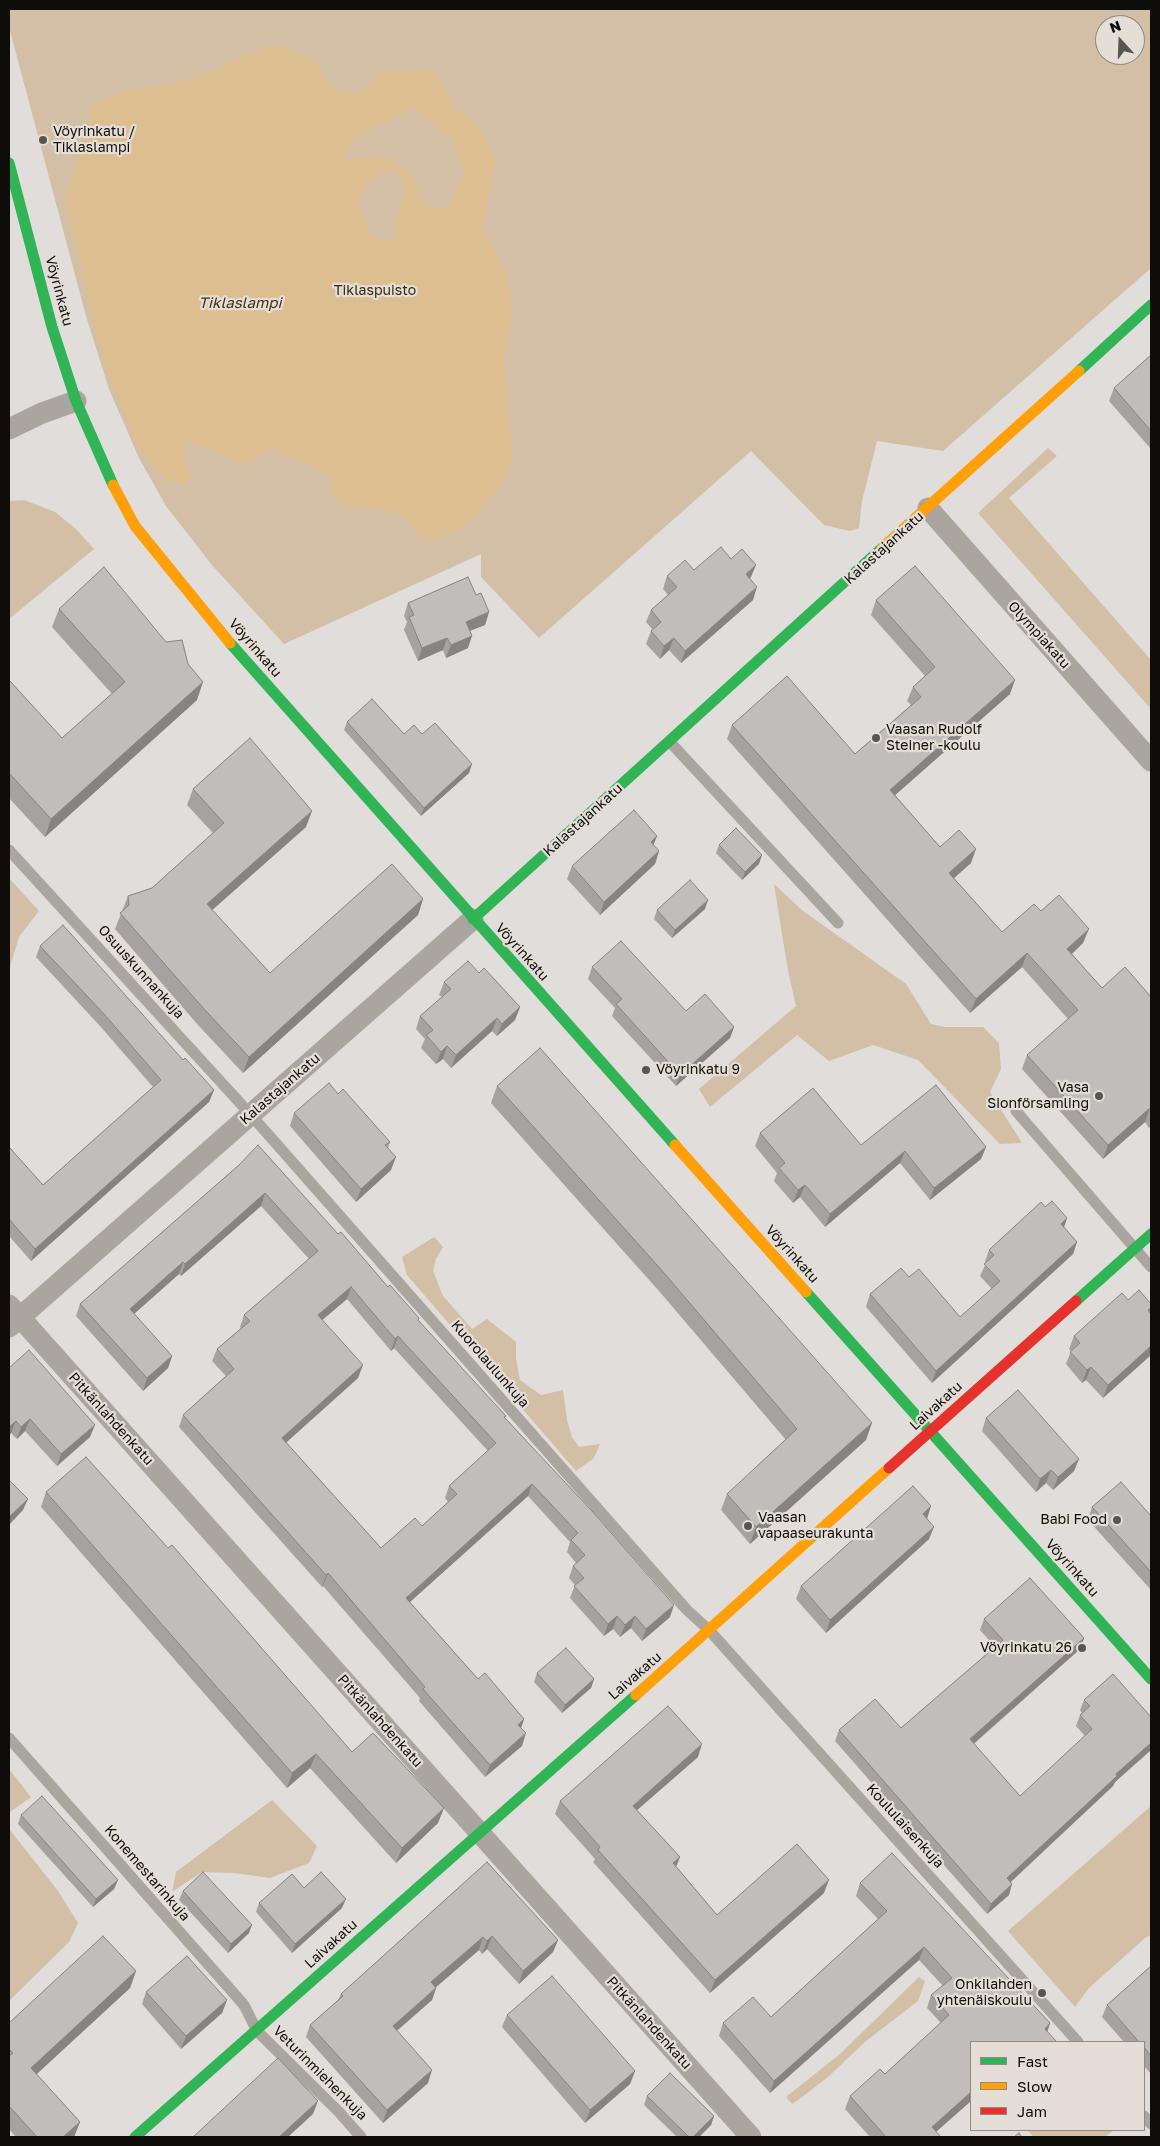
<!DOCTYPE html>
<html>
<head>
<meta charset="utf-8">
<style>
  body { margin:0 }
  #map { position:relative; width:1160px; height:2146px; overflow:hidden; background:#e0ddda; font-family:"Golos Text",sans-serif }
  canvas { display:block }
  .frame { position:absolute; inset:0; border:10px solid #0f0d0a; pointer-events:none }
  .legend { position:absolute; left:970px; top:2041px; width:175px; height:90px; box-sizing:border-box; background:#e4ded6; border:1px solid #8f8a84; margin:0; padding:6px 9px; list-style:none; font-size:15px; color:#0f0d0a }
  .legend li { display:flex; align-items:center; gap:10px; height:25px }
  .legend b { width:25px; border:1px solid #8f8a84 }
  .north { position:absolute; left:1095px; top:15px; width:50px; height:50px; box-sizing:border-box; background:#e4ded6; border:1px solid #8f8a84; border-radius:50%; rotate:340deg; font-size:14px; font-weight:700; line-height:20px; text-align:center; color:#0f0d0a }
  .north::after { content:''; display:block; margin:auto; width:18px; height:22px; background:#585653; clip-path:polygon(50% 0,100% 100%,50% 72%,0 100%) }
</style>
</head>
<body>
<div id="map">
<canvas width="1160" height="2146"></canvas>
<div class="frame"></div>
<ul class="legend">
<li><b style="height:6px;background:#30b455"></b>Fast</li>
<li><b style="height:6px;background:#ff9f0a"></b>Slow</li>
<li><b style="height:6px;background:#e5322d"></b>Jam</li>
</ul>
<div class="north">N</div>
</div>
<script>
const ctx = document.querySelector('canvas').getContext('2d');
ctx.lineJoin = 'round';
function paint(path, color) {
  ctx.fillStyle = color;
  ctx.fill(path, 'evenodd');
}
function shape(rows) {
  const path = new Path2D();
  for (const r of rows) {
    path.moveTo(r[0], r[1]);
    for (let i = 2; i < r.length; i += 2) path.lineTo(r[i], r[i + 1]);
  }
  return path;
}
function strokePath(path, color, width, dash) {
  ctx.strokeStyle = color;
  ctx.lineWidth = width;
  ctx.lineCap = dash ? 'butt' : 'round';
  ctx.setLineDash(dash || []);
  ctx.stroke(path);
}
function write(font, color, halo, rows, align = 'center') {
  ctx.font = font + ' "Golos Text",sans-serif';
  ctx.lineWidth = 4.5;
  ctx.setLineDash([]);
  ctx.textBaseline = 'middle';
  ctx.strokeStyle = halo;
  ctx.fillStyle = color;
  for (const [text, x, y, turn = 0] of rows) {
    ctx.save();
    ctx.translate(x, y);
    ctx.rotate((+turn || 0) * Math.PI / 180);
    ctx.textAlign = isNaN(turn) ? turn : align;
    if (halo) ctx.strokeText(text, 0, 0);
    ctx.fillText(text, 0, 0);
    ctx.restore();
  }
}
const green = shape([
  [9,9,1151,9,1151,268,943,451,877,441,862,501,859,528,850,531,824,525,751,451,539,638,481,577,481,554,284,644,212,565,166,506,139,458,109,389,86,316,9,27],
  [1105,25,1135,25,1135,55,1105,55],
  [1048,448,1057,456,1009,498,1151,660,1151,709,978,513],
  [24,500,55,512,76,529,94,549,9,619,9,501],
  [9,878,39,911,19,937,9,970],
  [774,884,803,911,906,984,931,1024,945,1027,983,1027,999,1043,1001,1069,990,1092,1022,1143,1000,1144,918,1060,873,1045,829,1061,797,1035,710,1107,699,1089,796,1006,788,971],
  [434,1237,443,1247,436,1259,433,1271,443,1296,472,1329,487,1319,516,1342,516,1358,520,1380,541,1395,563,1390,567,1420,572,1437,579,1447,600,1444,594,1458,576,1471,407,1275,402,1257],
  [9,1769,31,1797,10,1812,10,1830,58,1891,78,1923,69,1942,9,2001],
  [272,1800,317,1846,309,1863,270,1878,235,1873,202,1872,172,1892,176,1872],
  [1151,1806,1151,1935,1145,1938,1089,1988,1075,2007,1008,1931],
  [919,1977,925,1981,918,2001,865,2042,829,2076,801,2098,792,2104,786,2097,840,2054],
  [1027,2130,1114,2130,1105,2137,1034,2137]
]);
const water = shape([
  [272,44,318,60,323,77,337,91,355,93,369,85,379,71,434,70,456,108,483,132,495,159,483,228,506,273,512,311,504,353,506,402,513,451,507,478,475,517,452,533,427,543,404,517,383,509,348,508,329,494,331,477,311,465,270,449,245,466,189,440,183,455,191,477,183,486,166,480,137,446,104,363,65,198,94,105,123,91,171,84,205,74],
  [412,109,449,136,465,170,449,206,428,209,409,171,385,156,344,159,354,139],
  [391,168,405,185,392,241,371,237,358,202,366,183]
]);
const lane = shape([
  [670,742,838,923],
  [9,850,251,1115,687,1610,709,1630,1078,2042],
  [1016,1111,1151,1267],
  [9,1738,244,2005,257,2031,339,2112,361,2137],
  [1144,2116,1151,2124]
]);
const street = shape([
  [9,429,42,413,76,401],
  [928,508,1151,761],
  [9,1305,751,2137],
  [9,1327,473,919]
]);
const fast = shape([
  [9,163,52,327,76,401,113,485],
  [1079,371,1151,305],
  [230,643,675,1145],
  [473,919,882,548],
  [806,1292,1151,1679],
  [1076,1301,1151,1234],
  [135,2137,636,1695]
]);
const slow = shape([
  [113,485,135,526,230,643],
  [882,548,1079,371],
  [675,1145,806,1292],
  [636,1695,889,1468]
]);
const jam = shape([
  [889,1468,1076,1301]
]);
const wall = shape([
  [1151,355,1151,449,1109,401,1114,388],
  [731,559,751,577,750,578,753,600,681,663,669,650,660,659,646,644,651,631,652,629,646,622,651,610,668,595,663,589,667,576,694,570],
  [476,595,489,612,485,625,470,631,468,648,446,658,443,650,418,661,404,630,407,622,404,616,408,603],
  [876,600,1010,694,895,795,940,847,971,863,954,878,1002,932,1041,911,1083,943,1072,954,1102,988,1151,997,1151,1126,1149,1128,1145,1122,1103,1159,1022,1069,1027,1055,1068,1019,1022,967,970,1013,727,739,732,725,855,754,911,705,907,701,913,687,925,676,871,615],
  [59,609,166,642,188,664,197,700,45,837,9,798,9,680,62,738,112,694,52,627],
  [347,722,404,734,422,734,469,773,421,816,344,730],
  [193,789,306,827,212,910,270,973,423,899,418,915,243,1073,198,1025,115,929,128,896,152,888,213,833,187,805],
  [719,845,759,864,742,880,716,853],
  [659,851,655,864,600,915,567,879,572,866],
  [705,909,672,938,654,919,657,910],
  [40,946,183,1060,214,1090,209,1102,31,1261,9,1236,9,1147,43,1185,153,1087,100,1026,36,957],
  [592,967,686,1011,734,1027,730,1038,676,1086,612,1016,615,1008,588,979],
  [479,973,520,1007,515,1020,497,1036,492,1031,451,1068,443,1059,436,1064,421,1048,425,1039,416,1029,420,1016,442,997,439,995,444,982],
  [497,1086,866,1440,750,1544,721,1510,727,1494,786,1440,659,1291,491,1103],
  [338,1094,390,1142,388,1148,391,1170,356,1202,290,1126,294,1113],
  [760,1133,861,1145,986,1147,981,1159,930,1200,900,1163,825,1227,800,1197,793,1203,774,1181,777,1173,755,1146],
  [239,1165,338,1234,418,1320,505,1418,670,1617,642,1641,631,1628,620,1637,613,1629,604,1636,570,1598,575,1585,569,1578,573,1566,576,1563,567,1552,570,1542,528,1496,410,1602,478,1679,524,1719,521,1728,522,1746,485,1777,419,1701,420,1698,323,1586,322,1587,179,1427,183,1415,226,1376,212,1361,217,1349,241,1328,240,1327,244,1315,309,1259,261,1206,181,1276,179,1274,134,1314,172,1356,168,1368,143,1391,76,1316,80,1304],
  [347,1299,391,1351,394,1348,488,1451,449,1486,445,1498,448,1502,422,1526,381,1548,286,1442,358,1378,322,1320],
  [1045,1207,1067,1218,1064,1227,1077,1242,1073,1254,932,1383,866,1307,870,1294,909,1277,960,1317,992,1289,980,1276,986,1263,985,1262,989,1250],
  [1128,1300,1151,1304,1151,1355,1103,1398,1086,1380,1082,1383,1066,1364,1071,1351,1069,1349,1074,1336],
  [9,1368,90,1437,57,1466,25,1431,17,1439,11,1433,9,1435],
  [986,1418,1079,1459,1074,1471,1053,1490,1046,1483,1036,1492,982,1431],
  [46,1492,168,1548,352,1752,438,1823,396,1863,310,1768,287,1788,41,1507],
  [1092,1507,1151,1516,1151,1590,1088,1520],
  [927,1519,929,1539,826,1633,796,1599,801,1586],
  [984,1619,1084,1638,1080,1649,974,1744,1020,1796,1085,1736,1076,1726,1080,1715,1082,1713,1080,1710,1084,1700,1151,1717,1151,1750,1115,1782,1113,1786,1011,1882,1009,1895,987,1914,835,1741,839,1730,901,1728,995,1647,980,1630],
  [537,1673,594,1679,591,1688,562,1713,534,1682],
  [698,1757,637,1810,676,1867,717,1915,824,1893,710,1993,593,1862,595,1859,555,1814,560,1801],
  [21,1815,118,1880,114,1889,93,1907,18,1824],
  [487,1862,558,1940,553,1952,519,1984,487,1949,482,1954,479,1950,436,1987,436,1988,432,2000,397,2031,428,2083,383,2123,306,2037,310,2025,338,2000,341,1994],
  [860,1883,1050,2023,1047,2031,971,2042,971,2101,936,2132,940,2137,870,2137,845,2109,850,2096,885,2074,941,2023,927,2008,931,1995,943,1986,919,1960,770,2093,719,2036,723,2023,771,2017,878,1919,856,1896],
  [304,1888,342,1908,292,1953,256,1912,259,1903],
  [183,1891,249,1933,228,1953,179,1900],
  [1151,1966,1151,2074,1144,2066,1144,2042,1124,2042,1102,2017,1107,2005],
  [136,1971,130,1988,36,2074,80,2122,74,2137,16,2137,9,2129,9,2023],
  [146,1992,227,2000,222,2013,181,2049,142,2004],
  [507,2015,635,2071,630,2084,585,2123,502,2027],
  [647,2096,714,2116,711,2125,699,2137,677,2137,644,2105]
]);
const shadedWall = shape([
  [756,565,751,577,741,586,746,574],
  [757,587,753,600,681,663,685,651],
  [489,612,485,625,461,634,466,622],
  [472,636,468,648,446,658,451,645],
  [447,638,443,650,418,661,422,648],
  [674,638,669,650,660,659,664,646],
  [1015,680,1010,694,885,804,890,790],
  [203,682,197,700,45,837,51,819],
  [472,764,469,773,421,816,424,808],
  [312,811,306,827,201,920,207,904],
  [657,836,652,849,651,842],
  [976,849,971,863,944,887,949,873],
  [659,851,655,864,600,915,604,902],
  [762,855,759,864,742,880,745,872],
  [423,899,418,915,243,1073,249,1057],
  [708,900,705,909,672,938,675,930],
  [1089,929,1083,943,1062,963,1067,949],
  [1027,953,1022,967,970,1013,976,999],
  [520,1007,515,1020,497,1036,502,1024],
  [497,1018,492,1031,451,1068,456,1055],
  [734,1027,730,1038,676,1086,680,1075],
  [447,1046,443,1059,436,1064,441,1052],
  [214,1090,209,1102,31,1261,35,1249],
  [1150,1108,1145,1122,1103,1159,1108,1145],
  [986,1147,981,1159,930,1200,934,1188],
  [905,1151,900,1163,825,1227,830,1214],
  [396,1157,391,1170,356,1202,361,1189],
  [805,1185,800,1197,793,1203,798,1190],
  [265,1193,261,1206,181,1276,185,1264],
  [1067,1218,1063,1230,1061,1224],
  [1077,1242,1073,1254,932,1383,936,1371],
  [183,1262,179,1274,126,1321,130,1309],
  [351,1287,347,1299,314,1327,318,1315],
  [398,1336,394,1348,391,1351,395,1339],
  [1151,1346,1151,1355,1103,1398,1108,1385],
  [172,1356,168,1368,143,1391,147,1378],
  [363,1365,358,1378,278,1450,282,1438],
  [1091,1367,1086,1380,1082,1383,1087,1370],
  [30,1419,25,1431,17,1439,21,1427],
  [16,1421,11,1433,9,1435,9,1427],
  [872,1423,866,1440,750,1544,756,1527],
  [95,1425,90,1437,57,1466,61,1454],
  [1079,1459,1074,1471,1053,1490,1058,1477],
  [1051,1470,1046,1483,1036,1492,1040,1479],
  [532,1484,528,1496,401,1610,406,1598],
  [28,1499,23,1510,9,1525,9,1517],
  [931,1506,927,1519,923,1514],
  [934,1527,929,1539,826,1633,830,1620],
  [328,1573,323,1586,322,1587,326,1575],
  [674,1605,670,1617,642,1641,646,1629],
  [617,1616,613,1629,604,1636,608,1624],
  [635,1616,631,1628,620,1637,625,1625],
  [1084,1638,1080,1649,966,1750,970,1739],
  [594,1679,591,1688,562,1713,565,1705],
  [524,1719,520,1731,518,1725],
  [526,1733,522,1746,485,1777,490,1765],
  [1151,1743,1151,1750,1115,1782,1113,1786,1003,1889,1007,1878,1116,1774],
  [702,1744,698,1757,628,1818,633,1806],
  [316,1754,310,1768,287,1788,292,1773],
  [444,1808,438,1823,396,1863,402,1848],
  [680,1857,675,1870,673,1863],
  [118,1880,114,1889,93,1907,96,1899],
  [829,1880,824,1893,710,1993,715,1980],
  [1012,1884,1009,1895,987,1914,991,1904],
  [346,1899,342,1908,292,1953,295,1944],
  [252,1925,249,1933,228,1953,231,1944],
  [492,1936,487,1949,482,1954,487,1941],
  [483,1937,479,1950,427,1995,431,1982],
  [558,1940,553,1952,519,1984,523,1971],
  [924,1947,919,1960,770,2093,774,2081],
  [136,1971,130,1988,25,2085,31,2068],
  [436,1988,432,2000,388,2038,393,2026],
  [227,2000,222,2013,181,2049,186,2036],
  [1050,2023,1046,2036,1045,2029],
  [432,2070,428,2083,383,2123,387,2110],
  [635,2071,630,2084,585,2123,590,2110],
  [971,2092,971,2101,930,2137,932,2127],
  [318,2101,313,2114,288,2137,279,2137],
  [714,2116,711,2125,699,2137,693,2137],
  [80,2122,74,2137,63,2137]
]);
const building = shape([
  [1151,355,1151,431,1114,388,1151,355],
  [721,547,731,559,742,549,756,565,746,574,757,587,685,651,674,638,664,646,651,631,661,622,651,610,677,587,667,576,685,560,694,570,721,547],
  [915,566,1015,680,890,790,940,847,959,830,976,849,949,873,1002,932,1034,904,1041,911,1059,895,1089,929,1067,949,1102,988,1125,967,1151,997,1151,1110,1150,1108,1108,1145,1027,1055,1078,1010,1027,953,976,999,732,725,787,676,855,754,921,697,913,687,935,667,876,600,915,566],
  [104,567,166,642,182,640,188,664,203,682,51,819,9,773,9,680,62,738,125,682,59,609,104,567],
  [468,577,476,595,481,593,489,612,466,622,472,636,451,645,447,638,422,648,409,617,414,615,408,603,468,577],
  [372,699,404,734,414,725,422,734,435,723,472,764,424,808,347,722,372,699],
  [250,738,312,811,207,904,270,973,392,864,423,899,249,1057,204,1009,120,913,129,905,128,896,152,888,224,823,193,789,250,738],
  [634,810,657,836,651,842,659,851,604,902,572,866,634,810],
  [736,828,762,855,745,872,719,845,736,828],
  [690,880,708,900,675,930,657,910,690,880],
  [63,925,183,1060,185,1058,214,1090,35,1249,9,1219,9,1147,43,1185,161,1080,104,1014,40,946,63,925],
  [621,941,686,1011,705,994,734,1027,680,1075,616,1004,622,999,592,967,621,941],
  [468,961,479,973,484,968,520,1007,502,1024,497,1018,456,1055,447,1046,441,1052,426,1035,433,1030,420,1016,451,989,444,982,468,961],
  [540,1048,872,1423,756,1527,727,1494,797,1429,665,1274,497,1086,540,1048],
  [329,1083,338,1094,343,1089,390,1142,385,1145,396,1157,361,1189,294,1113,329,1083],
  [936,1085,986,1147,934,1188,905,1151,830,1214,805,1185,798,1190,779,1168,785,1163,760,1133,813,1088,861,1145,936,1085],
  [258,1145,338,1234,341,1232,388,1287,390,1285,419,1318,418,1320,506,1416,504,1417,592,1511,674,1605,646,1629,635,1616,625,1625,617,1616,608,1624,574,1586,584,1578,573,1566,585,1555,571,1540,578,1533,532,1484,406,1598,478,1679,485,1673,524,1719,518,1725,526,1733,490,1765,423,1689,425,1687,328,1573,326,1575,183,1415,234,1369,217,1349,250,1321,244,1315,318,1251,265,1193,185,1264,183,1262,130,1309,172,1356,147,1378,80,1304,239,1165,258,1145],
  [351,1287,395,1339,398,1336,496,1443,449,1486,457,1494,422,1526,415,1518,381,1548,282,1438,363,1365,318,1315,351,1287],
  [1052,1201,1067,1218,1061,1224,1077,1242,936,1371,870,1294,901,1268,909,1277,919,1269,960,1317,1000,1281,984,1264,994,1255,989,1250,1041,1202,1045,1207,1052,1201],
  [1139,1290,1151,1304,1151,1308,1148,1310,1151,1314,1151,1346,1108,1385,1091,1367,1087,1370,1070,1352,1080,1343,1074,1336,1122,1293,1128,1300,1139,1290],
  [29,1350,95,1425,61,1454,30,1419,21,1427,16,1421,9,1427,9,1368,29,1350],
  [1018,1390,1079,1459,1058,1477,1051,1470,1040,1479,986,1418,1018,1390],
  [86,1457,168,1548,172,1545,352,1752,373,1733,444,1808,402,1848,316,1754,292,1773,46,1492,86,1457],
  [9,1480,28,1499,9,1517,9,1480],
  [1121,1482,1151,1516,1151,1572,1092,1507,1121,1482],
  [913,1486,931,1506,923,1514,934,1527,830,1620,801,1586,913,1486],
  [1030,1578,1084,1638,970,1739,1020,1796,1092,1729,1080,1715,1090,1706,1084,1700,1113,1674,1151,1717,1151,1743,1116,1774,1117,1776,1007,1878,1012,1884,991,1904,839,1730,875,1699,901,1728,1003,1640,984,1619,1030,1578],
  [566,1648,594,1679,565,1705,537,1673,566,1648],
  [668,1706,702,1744,633,1806,680,1857,673,1863,717,1915,797,1844,829,1880,715,1980,598,1850,600,1847,560,1801,668,1706],
  [42,1796,118,1880,96,1899,21,1815,42,1796],
  [892,1853,1050,2023,1045,2029,1057,2042,971,2042,971,2092,932,2127,941,2137,886,2137,850,2096,880,2069,885,2074,949,2015,931,1995,952,1978,924,1947,774,2081,723,2023,753,1997,771,2017,887,1911,860,1883,892,1853],
  [487,1862,558,1940,523,1971,492,1936,487,1941,483,1937,431,1982,436,1988,393,2026,432,2070,387,2110,310,2025,343,1996,341,1994,487,1862],
  [203,1872,252,1925,231,1944,183,1891,203,1872],
  [321,1872,346,1899,295,1944,259,1903,292,1874,304,1888,321,1872],
  [103,1936,136,1971,31,2068,80,2122,63,2137,37,2137,9,2106,9,2056,13,2053,9,2049,9,2023,103,1936],
  [187,1956,227,2000,186,2036,146,1992,187,1956],
  [1151,1966,1151,2056,1144,2047,1144,2042,1139,2042,1107,2005,1151,1966],
  [552,1976,635,2071,590,2110,507,2015,552,1976],
  [278,2058,318,2101,279,2137,193,2137,278,2058],
  [670,2073,714,2116,693,2137,689,2137,647,2096,670,2073],
  [1019,2133,1022,2137,1014,2137,1019,2133]
]);
const markers = [
  [43,140,5,"#585653"],
  [876,738,5,"#585653"],
  [646,1070,5,"#585653"],
  [1099,1096,5,"#585653"],
  [1117,1520,5,"#585653"],
  [748,1526,5,"#585653"],
  [1082,1648,5,"#585653"],
  [1042,1993,5,"#585653"]
];
const poiNames = [
  ["Vöyrinkatu /",53,132],
  ["Tiklaslampi",53,148],
  ["Vaasan Rudolf",886,730],
  ["Steiner -koulu",886,746],
  ["Vöyrinkatu 9",656,1070],
  ["Vasa",1089,1088,"right"],
  ["Sionförsamling",1089,1104,"right"],
  ["Vaasan",758,1518],
  ["vapaaseurakunta",758,1534],
  ["Babi Food",1107,1520,"right"],
  ["Vöyrinkatu 26",1072,1648,"right"],
  ["Onkilahden",1032,1985,"right"],
  ["yhtenäiskoulu",1032,2001,"right"]
];
const streetNames = [
  ["Vöyrinkatu",59,291,75],
  ["Kalastajankatu",884,548,-42],
  ["Olympiakatu",1039,635,48],
  ["Vöyrinkatu",255,648,49],
  ["Kalastajankatu",583,820,-42],
  ["Vöyrinkatu",522,952,48],
  ["Osuuskunnankuja",141,972,48],
  ["Kalastajankatu",280,1089,-41],
  ["Vöyrinkatu",792,1254,48],
  ["Kuorolaulunkuja",490,1364,49],
  ["Laivakatu",936,1406,-42],
  ["Pitkänlahdenkatu",111,1419,48],
  ["Vöyrinkatu",1072,1568,48],
  ["Laivakatu",635,1676,-41],
  ["Pitkänlahdenkatu",380,1721,48],
  ["Koululaisenkuja",905,1826,48],
  ["Konemestarinkuja",147,1873,49],
  ["Laivakatu",331,1944,-42],
  ["Pitkänlahdenkatu",649,2023,48],
  ["Veturinmiehenkuja",320,2073,45]
];
const parkNames = [
  ["Tiklaspuisto",375,291]
];
const waterNames = [
  ["Tiklaslampi",240,303]
];
paint(green, '#d2bfa6');
paint(water, '#dcbe91');
strokePath(lane, '#aaa59e', 11);
strokePath(street, '#aaa59e', 21);
strokePath(fast, '#30b455', 11);
strokePath(slow, '#ff9f0a', 11);
strokePath(jam, '#e5322d', 11);
paint(wall, '#a5a3a1');
paint(shadedWall, '#868483');
paint(building, '#c0bdbb');
strokePath(building, '#868483', 1);
for (const [x, y, r, color] of markers) {
  const dot = new Path2D();
  dot.arc(x, y, r, 0, 2 * Math.PI);
  ctx.fillStyle = color;
  ctx.fill(dot);
  strokePath(dot, '#e4ded6', 2);
}
write('14px', '#0f0d0a', '#e4ded6', poiNames, 'left');
write('14px', '#0f0d0a', '#e4ded6', streetNames);
write('14px', '#39280b', '#e4ded6', parkNames);
write('italic 15px', '#433015', '#e4ded6', waterNames);
</script>
</body>
</html>
